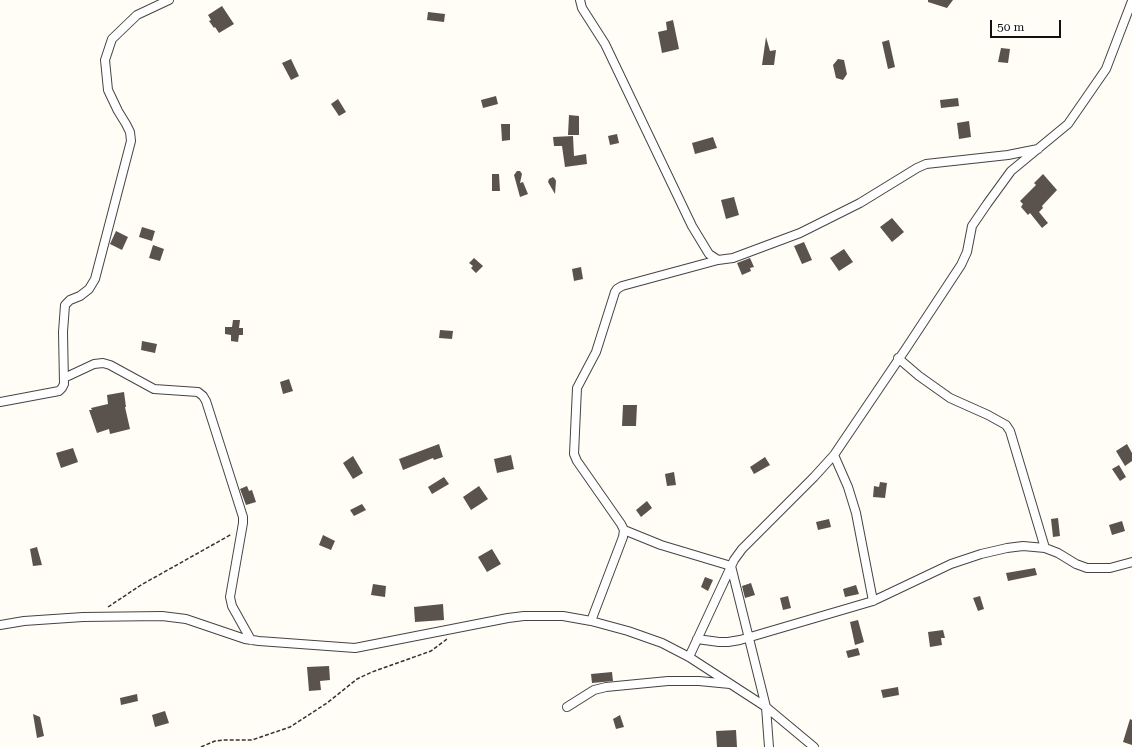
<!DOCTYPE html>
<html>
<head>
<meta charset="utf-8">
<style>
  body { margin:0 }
  #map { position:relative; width:1132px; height:747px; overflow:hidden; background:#fffdf5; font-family:"Roboto Serif",serif }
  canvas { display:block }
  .scale { position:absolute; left:990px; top:20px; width:71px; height:18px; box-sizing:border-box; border:2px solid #111; border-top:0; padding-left:5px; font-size:12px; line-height:14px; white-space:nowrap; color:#111; -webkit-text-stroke:3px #fff; paint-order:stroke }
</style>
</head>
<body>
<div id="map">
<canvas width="1132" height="747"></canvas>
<div class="scale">50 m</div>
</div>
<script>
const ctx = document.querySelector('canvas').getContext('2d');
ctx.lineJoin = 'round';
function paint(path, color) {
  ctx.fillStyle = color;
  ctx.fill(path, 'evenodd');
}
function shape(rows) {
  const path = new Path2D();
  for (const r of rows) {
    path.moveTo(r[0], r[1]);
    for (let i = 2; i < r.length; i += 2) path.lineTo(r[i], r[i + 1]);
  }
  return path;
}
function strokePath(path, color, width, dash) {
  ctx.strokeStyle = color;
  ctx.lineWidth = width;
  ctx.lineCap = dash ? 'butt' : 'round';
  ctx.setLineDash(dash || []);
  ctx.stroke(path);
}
const building = shape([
  [928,0,953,0,947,8,928,2],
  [222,6,234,24,219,33,215,27,214,28,209,21,211,20,208,15],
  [428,12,445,14,444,22,427,20],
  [673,20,679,49,662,53,658,32,667,30,666,22],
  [766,37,770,51,776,50,774,65,762,65],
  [889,40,895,67,888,69,882,42],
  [1001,48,1010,49,1008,63,998,62],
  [291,59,299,76,291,80,282,63],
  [838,59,844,60,847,74,843,80,836,78,833,65],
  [496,96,498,104,483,108,481,100],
  [958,98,959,106,941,108,940,100],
  [338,99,346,112,339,116,331,104],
  [569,115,579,116,579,135,568,135],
  [969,121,971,137,959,139,957,123],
  [501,124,510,124,510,140,502,141],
  [617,134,619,143,610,145,608,136],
  [573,136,574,156,586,154,587,164,565,167,562,146,554,146,553,137],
  [713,137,717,148,695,154,692,143],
  [517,171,520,171,522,174,520,183,523,182,528,194,520,197,514,175],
  [492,174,499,174,500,191,492,191],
  [1043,174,1057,190,1042,206,1043,208,1039,212,1048,223,1042,228,1030,213,1028,215,1021,207,1023,204,1020,201,1036,185,1034,183],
  [553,177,555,179,556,181,555,194,548,182,549,179],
  [734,197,739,215,726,219,721,200],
  [892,218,904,232,892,242,880,227],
  [142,227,155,231,152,241,139,237],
  [116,231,128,237,122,250,110,244],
  [804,242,812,260,802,264,794,246],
  [153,245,164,249,160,261,149,258],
  [844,249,853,262,839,271,830,258],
  [474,258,483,266,476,273,471,268,473,266,469,263],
  [750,258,754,267,750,268,751,271,742,275,737,263],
  [581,267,583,279,574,281,572,269],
  [233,320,240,320,239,328,243,328,243,335,239,335,238,342,231,341,231,335,225,334,225,327,232,327],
  [440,330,453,331,452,339,439,338],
  [142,341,157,344,155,353,141,350],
  [289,379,293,391,283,394,280,382],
  [124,392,126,407,125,407,130,429,110,434,109,429,97,433,89,410,92,410,91,408,108,404,107,395],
  [623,405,637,405,636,426,622,426],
  [439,444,443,457,434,460,433,458,403,470,399,459],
  [1127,444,1132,453,1132,461,1125,466,1116,451],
  [73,448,78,462,61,468,56,453],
  [511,455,514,469,497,473,494,459],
  [353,456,363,473,353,479,343,463],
  [765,457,770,465,754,474,750,467],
  [1119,465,1126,477,1120,481,1112,469],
  [674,472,676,485,667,486,665,474],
  [444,477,449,484,432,494,428,487],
  [880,482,887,483,885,498,873,497,874,486,879,487],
  [247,486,249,491,252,490,256,502,246,505,240,489],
  [479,486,488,499,471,510,463,497],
  [647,501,652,508,641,517,636,510],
  [362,504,366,510,354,516,350,510],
  [1058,518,1060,536,1053,537,1051,519],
  [829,519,831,527,818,530,816,522],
  [1122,521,1125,531,1112,535,1109,525],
  [323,535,335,541,331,550,319,545],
  [37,547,42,565,33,566,30,549],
  [492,549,501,564,487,572,478,557],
  [1035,568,1037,575,1008,581,1006,573],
  [705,577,713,580,708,591,701,587],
  [751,583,755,595,745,598,742,586],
  [373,584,386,586,385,597,371,595],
  [856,585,859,594,845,597,843,589],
  [788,596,791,608,783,610,780,598],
  [980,596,984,609,978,611,973,598],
  [443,604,444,620,415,622,414,607],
  [858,620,864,642,855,645,850,622],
  [943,630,945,638,941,638,942,645,930,647,928,632],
  [858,648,860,655,848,658,846,651],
  [329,666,330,680,320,681,321,690,309,691,307,667],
  [612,672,613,681,592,683,591,674],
  [898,687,899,695,883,698,881,690],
  [137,694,138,701,121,705,120,698],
  [165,711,169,723,155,727,152,715],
  [33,714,40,717,44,736,37,738],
  [620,715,624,727,616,729,613,719],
  [1130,719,1132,720,1132,745,1123,742],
  [736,730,737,747,717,747,716,731]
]);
const path = shape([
  [108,607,141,585,232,534],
  [201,747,215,741,224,740,252,740,290,727,327,703,357,679,372,672,431,651,447,639]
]);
const minor = shape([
  [580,0,582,8,605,44,692,226,709,254,718,260,733,258,800,233,860,203,917,168,926,164,1008,155,1038,149],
  [898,358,919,376,950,398,988,415,1006,425,1010,431,1045,548],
  [64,378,94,364,103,363,110,365,154,389,198,392,203,396,206,401,243,517,243,523,230,597,232,606,251,640],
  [0,402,59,391,62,388,64,384,63,332,65,305,70,300,80,296,89,289,95,279,131,141,130,132,126,124,118,111,108,90,105,60,112,39,137,15,169,0],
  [834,455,848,487,856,513,873,601],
  [624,530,661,545,731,566],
  [731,566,766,707,769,747],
  [591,621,623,537,624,530,621,524,577,461,574,454,577,388,596,352,615,292,617,289,622,286,718,260],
  [0,625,24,621,83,617,162,616,186,619,245,639,259,641,355,648,508,618,524,616,563,616,591,621,628,631,662,643,689,657,766,707,814,747],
  [697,639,719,642,728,642,740,640,873,601,951,564,981,554,1007,548,1023,546,1045,548,1058,553,1076,564,1087,568,1110,568,1132,562],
  [689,657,734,560,742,549,814,477,834,455,907,347,961,265,967,252,972,226,987,204,1011,171,1068,124,1106,69,1132,1],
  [567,707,594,690,606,687,668,681,699,681,730,684]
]);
paint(building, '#5a524d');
strokePath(minor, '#444', 10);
strokePath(path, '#333', 1.5, [4, 2]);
strokePath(minor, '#fff', 8);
</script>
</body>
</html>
